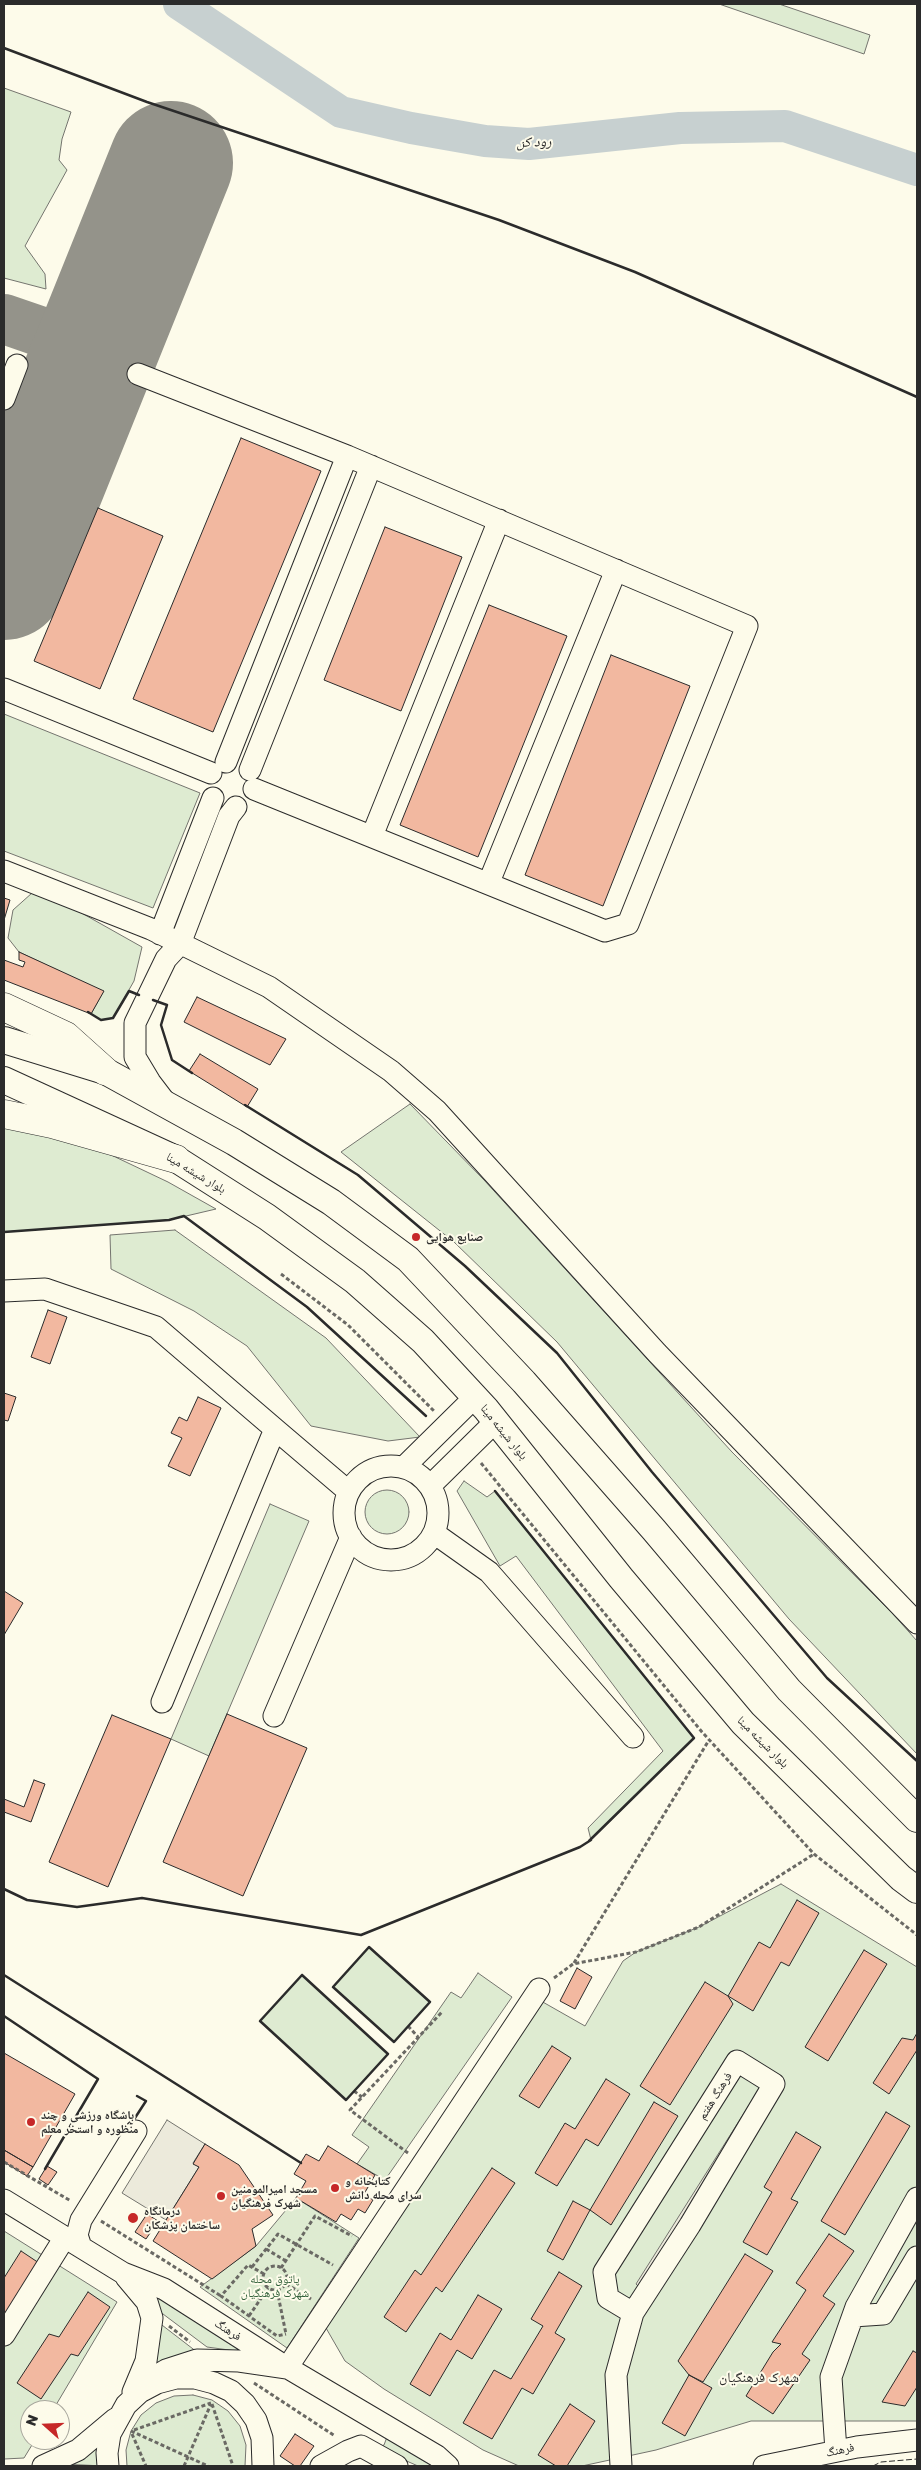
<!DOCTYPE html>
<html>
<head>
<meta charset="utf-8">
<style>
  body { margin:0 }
  #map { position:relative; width:921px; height:2470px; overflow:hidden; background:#fdfbea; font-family:"Golos Text",sans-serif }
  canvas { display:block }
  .frame { position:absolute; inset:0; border:5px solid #2b2b2b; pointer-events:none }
  .north { position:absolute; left:20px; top:2400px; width:50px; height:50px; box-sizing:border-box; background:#fdfbea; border:1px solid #a9a89e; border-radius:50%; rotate:290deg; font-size:14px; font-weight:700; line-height:20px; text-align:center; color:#2b2b2b }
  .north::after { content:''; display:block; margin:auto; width:18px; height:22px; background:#c62828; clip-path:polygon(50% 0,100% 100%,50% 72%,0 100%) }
</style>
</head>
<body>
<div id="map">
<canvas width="921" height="2470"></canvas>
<div class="frame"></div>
<div class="north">N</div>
</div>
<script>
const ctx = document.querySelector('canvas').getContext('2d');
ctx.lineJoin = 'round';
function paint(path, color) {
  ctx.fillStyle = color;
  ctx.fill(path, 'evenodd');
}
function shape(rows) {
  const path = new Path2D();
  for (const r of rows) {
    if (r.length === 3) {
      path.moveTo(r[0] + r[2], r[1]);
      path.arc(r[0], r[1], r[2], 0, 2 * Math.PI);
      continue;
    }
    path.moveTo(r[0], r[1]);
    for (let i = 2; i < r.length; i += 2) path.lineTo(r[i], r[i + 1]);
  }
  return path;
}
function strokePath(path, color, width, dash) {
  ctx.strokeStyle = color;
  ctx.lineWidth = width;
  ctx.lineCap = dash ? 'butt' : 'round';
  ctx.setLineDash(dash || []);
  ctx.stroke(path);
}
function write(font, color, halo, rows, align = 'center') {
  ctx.font = font + ' "Golos Text","Noto Naskh Arabic",sans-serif';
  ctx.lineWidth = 4;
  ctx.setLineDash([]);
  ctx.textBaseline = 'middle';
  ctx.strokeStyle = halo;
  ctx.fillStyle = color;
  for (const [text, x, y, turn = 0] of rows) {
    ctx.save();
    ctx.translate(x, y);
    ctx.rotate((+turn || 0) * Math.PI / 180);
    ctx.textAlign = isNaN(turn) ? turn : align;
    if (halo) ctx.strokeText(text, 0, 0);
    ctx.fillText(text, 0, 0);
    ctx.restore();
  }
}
const green = shape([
  [719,4,779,4,870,35,864,54,719,4],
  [4,88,71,112,62,139,59,160,67,170,25,246,45,274,46,289,4,278,4,88],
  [4,714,200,793,153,908,4,851,4,714],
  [32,893,78,911,142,947,134,981,113,1018,101,1020,91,1014,103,992,19,952,8,938,13,910,32,893],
  [410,1104,484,1180,732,1452,893,1614,917,1641,917,1754,789,1619,557,1342,454,1242,341,1152,410,1104],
  [4,1122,88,1144,168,1182,216,1209,169,1220,4,1232,4,1122],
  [175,1230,326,1338,420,1437,388,1441,311,1426,247,1346,194,1311,111,1269,110,1235,175,1230],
  [464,1481,487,1497,495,1491,694,1738,591,1840,588,1828,663,1751,516,1556,500,1566,457,1491,464,1481],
  [387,1512,22],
  [270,1504,309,1521,209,1756,171,1739,270,1504],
  [781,1884,917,1967,917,2421,751,2421,656,2450,582,2466,519,2466,483,2450,384,2389,345,2361,326,2328,541,2001,585,2026,623,1961,636,1952,699,1927,781,1884],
  [369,1947,430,2002,394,2042,333,1987,369,1947],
  [478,1973,512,1997,385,2180,357,2164,369,2147,352,2135,451,1992,461,1998,478,1973],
  [302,1975,388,2054,346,2100,260,2021,302,1975],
  [296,2198,359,2238,287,2348,200,2287,256,2246,296,2198],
  [4,2231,117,2302,53,2410,30,2410,30,2440,35,2440,24,2458,4,2459,4,2231],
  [137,2283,258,2354,207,2347,159,2311,137,2283],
  [158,2322,197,2352,147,2375,158,2322],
  [193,2395,212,2400,228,2411,240,2426,246,2445,245,2466,127,2466,126,2450,131,2431,141,2415,156,2403,174,2396,193,2395],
  [110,2427,104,2466,61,2464,110,2427],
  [387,2437,438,2466,418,2466,377,2448,384,2445,387,2437]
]);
const parking = shape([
  [765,2080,643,2291,636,2284,765,2080],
  [167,2120,205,2144,193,2163,199,2167,166,2220,122,2193,167,2120]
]);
const river = shape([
  [179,4,341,112,411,128,485,141,529,144,680,128,785,126,917,170]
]);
const taxiway = shape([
  [4,319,39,331,68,351,77,371,77,397]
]);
const runway = shape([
  [4,578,171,163]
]);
const building = shape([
  [241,438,321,471,213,732,133,699,241,438],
  [98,508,163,536,100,689,34,661,98,508],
  [385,527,462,557,401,711,324,680,385,527],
  [489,605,567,636,478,857,400,825,489,605],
  [611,655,690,686,603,906,525,875,611,655],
  [4,898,10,900,4,920,4,898],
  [19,952,104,991,91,1014,4,980,4,960,23,967,25,962,19,960,19,952],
  [197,997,286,1039,270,1065,184,1022,197,997],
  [200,1054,258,1089,247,1107,189,1071,200,1054],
  [48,1310,67,1317,50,1364,31,1357,48,1310],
  [4,1393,16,1397,8,1421,4,1420,4,1393],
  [198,1397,221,1408,190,1476,168,1466,182,1438,171,1433,179,1417,187,1421,198,1397],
  [4,1591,23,1603,4,1635,4,1591],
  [227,1714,307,1748,243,1896,163,1862,227,1714],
  [112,1715,171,1739,108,1887,49,1862,112,1715],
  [34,1780,45,1784,31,1822,4,1812,4,1799,24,1807,34,1780],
  [797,1900,819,1913,789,1966,781,1962,753,2011,728,1996,759,1942,770,1948,797,1900],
  [864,1950,887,1964,828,2061,805,2047,864,1950],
  [577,1968,592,1977,575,2009,560,2001,577,1968],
  [705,1982,728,1996,733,2004,670,2105,640,2086,705,1982],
  [917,2033,917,2050,889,2094,873,2083,902,2038,913,2040,917,2033],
  [552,2046,571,2058,539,2108,519,2096,552,2046],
  [4,2053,75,2094,33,2167,4,2150,4,2053],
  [606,2079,630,2094,598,2146,586,2139,557,2186,535,2173,565,2123,575,2129,606,2079],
  [654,2102,678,2116,611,2225,590,2210,654,2102],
  [886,2112,910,2126,845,2235,821,2221,886,2112],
  [796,2132,821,2147,791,2199,798,2202,767,2255,743,2242,772,2192,764,2187,796,2132],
  [205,2144,239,2165,273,2215,252,2229,256,2246,212,2279,153,2241,199,2167,193,2164,205,2144],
  [328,2146,375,2175,364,2194,373,2200,365,2213,358,2209,351,2220,341,2214,336,2222,296,2198,306,2181,294,2174,306,2154,319,2161,328,2146],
  [4,2150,33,2167,27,2176,4,2162,4,2150],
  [47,2166,57,2172,48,2185,39,2179,47,2166],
  [492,2168,515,2183,442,2292,436,2287,406,2332,384,2317,415,2270,421,2275,492,2168],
  [573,2201,590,2210,563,2260,547,2251,573,2201],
  [147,2214,158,2221,146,2239,135,2232,147,2214],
  [829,2234,854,2251,823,2296,835,2304,802,2354,810,2360,773,2414,746,2396,773,2352,781,2344,772,2342,806,2290,796,2283,829,2234],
  [21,2251,39,2263,4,2318,4,2278,21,2251],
  [745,2254,773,2271,703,2382,689,2375,678,2361,745,2254],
  [559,2272,582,2286,555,2333,565,2339,533,2394,522,2388,492,2439,463,2423,494,2370,511,2379,543,2326,531,2319,559,2272],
  [88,2292,110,2307,78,2356,71,2354,41,2399,17,2383,49,2334,59,2337,88,2292],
  [478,2295,502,2309,472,2359,457,2350,430,2396,410,2384,440,2333,451,2340,478,2295],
  [913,2351,917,2353,917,2387,905,2406,882,2402,913,2351],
  [689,2375,712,2388,685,2436,662,2423,689,2375],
  [570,2404,595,2421,567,2466,556,2466,538,2455,570,2404],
  [295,2434,314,2446,300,2466,295,2466,280,2456,295,2434]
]);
const path = shape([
  [281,1274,348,1325,435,1412],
  [481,1463,702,1732,814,1854,917,1935],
  [574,1963,709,1740],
  [554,1978,573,1964,636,1952,699,1927,814,1854],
  [408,2026,418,2037],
  [354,2091,362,2097],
  [408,2153,350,2110,442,2012],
  [4,2162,71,2201],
  [101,2221,221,2296],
  [266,2249,286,2261],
  [275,2278,12],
  [252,2267,278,2234,333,2265],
  [281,2268,315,2216,352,2236],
  [264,2274,248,2265,221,2296,277,2336,286,2334],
  [286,2284,311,2299],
  [277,2290,286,2334],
  [252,2294,261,2299],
  [249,2316,268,2288],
  [169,2326,190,2342],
  [254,2383,335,2436],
  [212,2404,233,2466],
  [134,2430,211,2403],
  [131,2431,208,2466],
  [132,2434,146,2466],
  [184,2466,211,2404]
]);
const minor = shape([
  [138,374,347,456,747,626,628,924,605,931,254,789],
  [4,399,17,365],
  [4,689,211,773],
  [226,762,347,456],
  [250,770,371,466],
  [372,836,499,520],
  [4,871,151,929,269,987,391,1071,437,1111,657,1353,917,1623],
  [489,882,616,570],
  [160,934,213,798],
  [166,1103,150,1082,135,1057,135,1023,166,959,180,944,229,816,236,807],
  [4,1291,45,1289,156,1327,275,1429],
  [391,1513,47],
  [404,1467,475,1397],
  [430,1486,496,1421],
  [434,1533,489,1572,633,1737],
  [162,1702,275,1429,349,1492],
  [274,1716,351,1537],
  [4,2200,123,2273,164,2289,283,2365,437,2456,448,2466],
  [81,2247,77,2235,81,2220,136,2131],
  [126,2277,147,2302,152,2318,146,2361,133,2392],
  [853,2316,883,2314,917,2257],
  [4,2335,65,2237],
  [140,2392,156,2376,166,2370,197,2360,239,2361,287,2368,539,1989],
  [836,2451,831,2377,856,2307,917,2198],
  [43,2466,78,2450,115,2419],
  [108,2466,107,2453,110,2434,126,2405,140,2392,157,2383,176,2378,195,2378,214,2383,231,2391,245,2404,256,2420,262,2438,263,2466],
  [321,2466,348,2451,361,2446,397,2466],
  [621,2466,616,2375,633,2313,690,2225,774,2084,737,2061,604,2272,608,2298,633,2313],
  [764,2466,857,2447,917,2440]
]);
const major = shape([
  [4,1040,105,1071,234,1142,331,1202,408,1259,524,1382,654,1530,789,1690,917,1819],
  [4,1080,176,1159,267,1217,355,1281,423,1341,486,1409,621,1578,743,1723,901,1878,917,1890]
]);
const highway = shape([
  [4,1007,66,1036,105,1071],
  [4,1114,52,1124,176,1159]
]);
const fence = shape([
  [873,2466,881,2462,917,2459]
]);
const wall = shape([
  [4,48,147,102,499,220,635,272,917,397],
  [153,1000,167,1005,161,1025,172,1060,192,1073],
  [88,1012,101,1020,113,1018,129,991,139,995],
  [245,1105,358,1175,465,1266,557,1353,652,1472,827,1678,917,1761],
  [4,1232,169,1220,184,1216,307,1307,426,1416],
  [495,1491,694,1738,589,1841],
  [4,1889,27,1900,77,1907,142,1898,361,1935,580,1847,591,1840],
  [369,1947,430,2002,394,2042,333,1987,369,1947],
  [4,1975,301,2163],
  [302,1975,388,2054,346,2100,260,2021,302,1975],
  [4,2016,98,2079,45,2169],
  [131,2124,146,2101,137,2096]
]);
const markers = [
  [416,1237,5,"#c62828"],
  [31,2122,5,"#c62828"],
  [335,2188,5,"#c62828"],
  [221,2196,5,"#c62828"],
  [133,2218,6,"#c62828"]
];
const streetNames = [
  ["بلوار شیشه مینا",196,1173,31],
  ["بلوار شیشه مینا",504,1432,51],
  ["بلوار شیشه مینا",763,1742,45],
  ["فرهنگ هفتم",715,2096,-58],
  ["فرهنگ",228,2330,33],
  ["فرهنگ",840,2450,-12]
];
const poiNames = [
  ["صنایع هوایی",426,1237],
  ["باشگاه ورزشی و چند",41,2115],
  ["منظوره و استخر معلم",41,2129],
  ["کتابخانه و",345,2181],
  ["سرای محله دانش",345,2195],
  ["مسجد امیرالمومنین",231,2189],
  ["شهرک فرهنگیان",231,2203],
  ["درمانگاه",144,2211],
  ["ساختمان پزشکان",144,2225]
];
const parkNames = [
  ["پاتوق محله",275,2279],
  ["شهرک فرهنگیان",275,2293]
];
const waterNames = [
  ["رود کن",534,142,-2]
];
const neighbourhoodNames = [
  ["شهرک فرهنگیان",759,2378]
];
paint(green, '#deebd1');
strokePath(green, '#74746e', 1);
paint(parking, '#eceadb');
strokePath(parking, '#74746e', 1);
strokePath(river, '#c7d0d0', 32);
strokePath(taxiway, '#94938a', 50);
strokePath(runway, '#94938a', 124);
paint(building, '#f2b8a0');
strokePath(building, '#2b2b2b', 1);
strokePath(minor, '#2b2b2b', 23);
strokePath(major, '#2b2b2b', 28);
strokePath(highway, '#2b2b2b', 29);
strokePath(path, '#6a6964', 3, [4, 2.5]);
strokePath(minor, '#fdfbea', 21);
strokePath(major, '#fdfbea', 26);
strokePath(highway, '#fdfbea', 28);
strokePath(fence, '#2b2b2b', 1, [6, 2.5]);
strokePath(wall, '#2b2b2b', 2.5);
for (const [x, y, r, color] of markers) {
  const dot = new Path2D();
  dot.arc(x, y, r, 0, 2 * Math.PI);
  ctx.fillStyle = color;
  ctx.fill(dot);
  strokePath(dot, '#fdfbea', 2);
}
write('12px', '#2b2b2b', '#fdfbea', streetNames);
write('bold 12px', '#2b2b2b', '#fdfbea', poiNames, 'left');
write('12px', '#34623c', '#fdfbea', parkNames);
write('italic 14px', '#2b2b2b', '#fdfbea', waterNames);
write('14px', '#2b2b2b', '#fdfbea', neighbourhoodNames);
</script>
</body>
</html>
